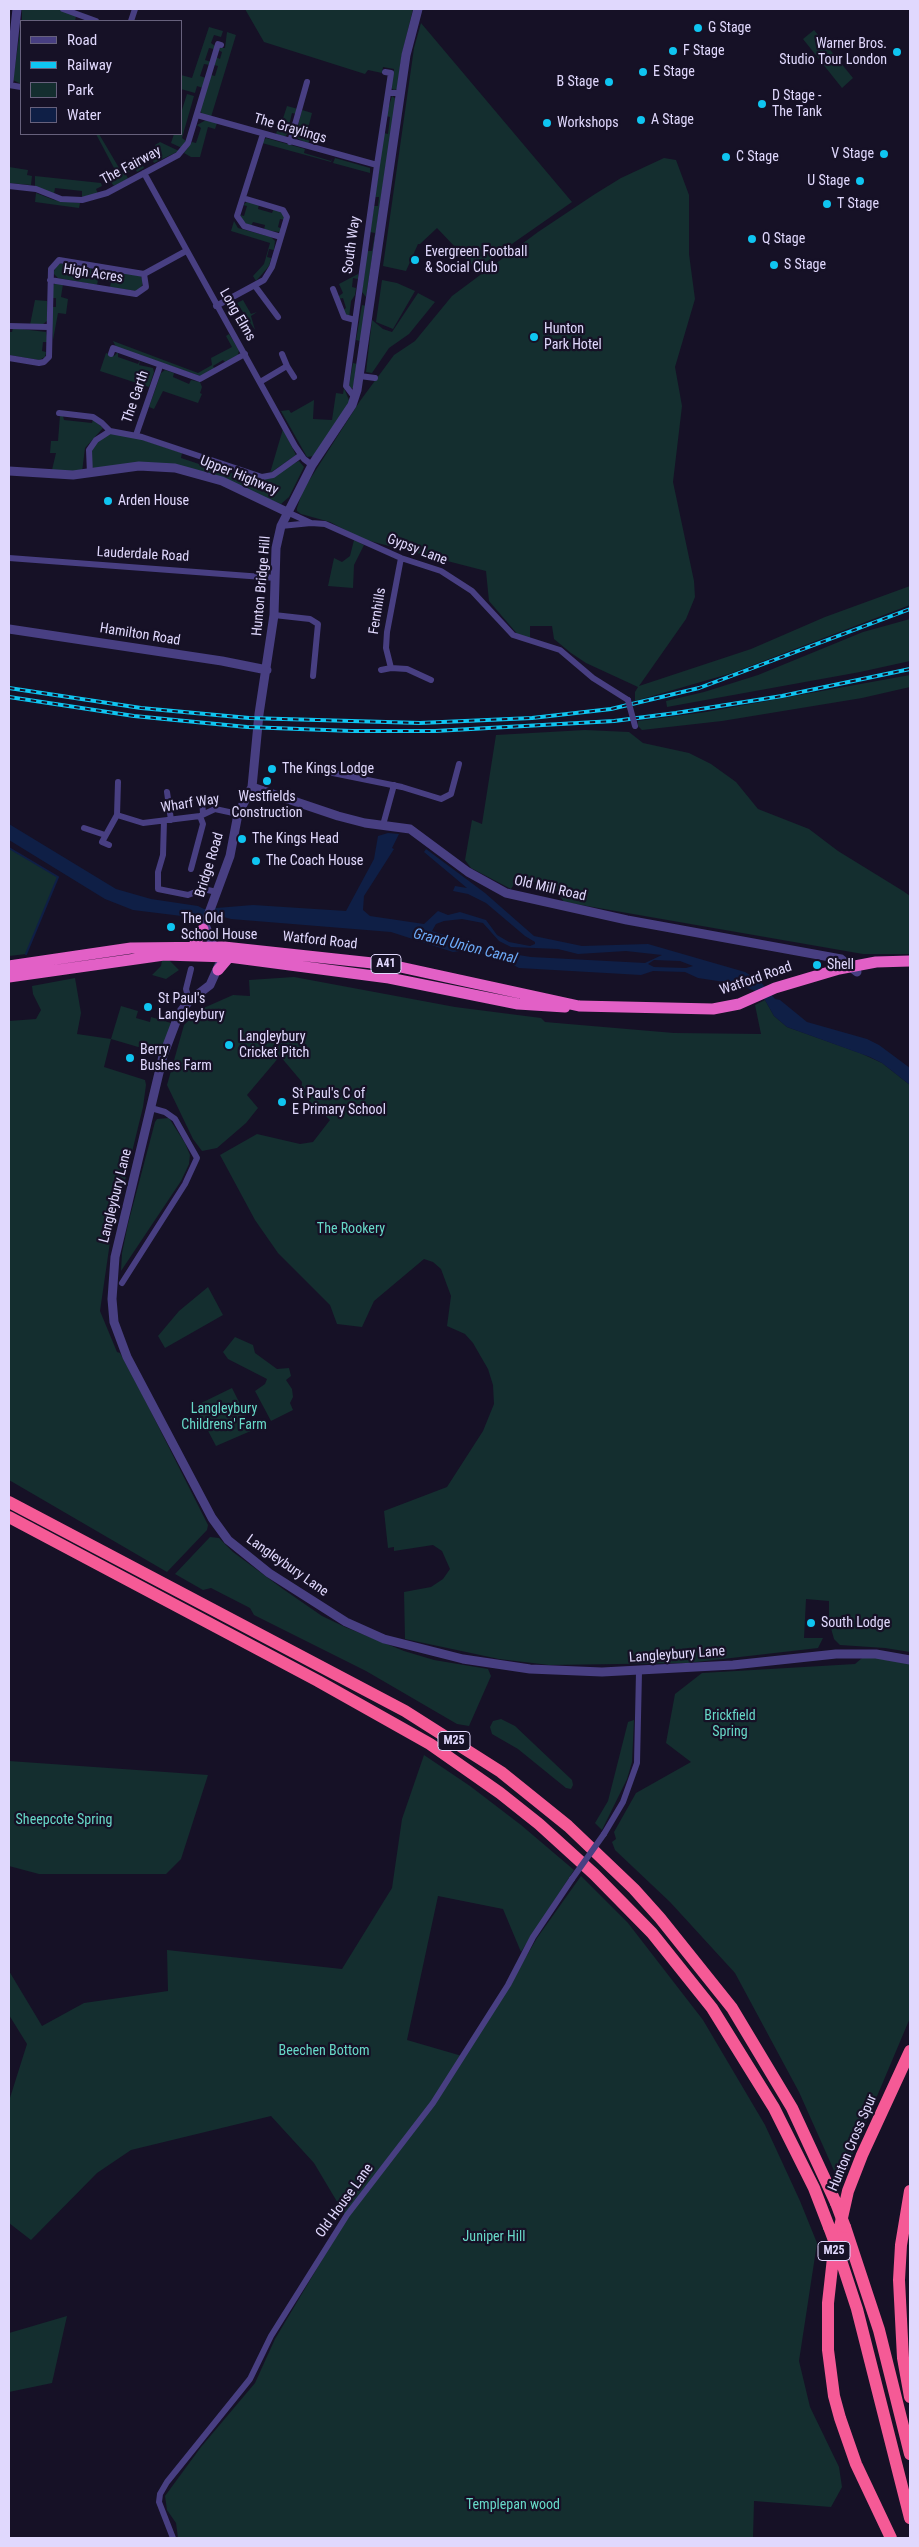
<!DOCTYPE html>
<html>
<head>
<meta charset="utf-8">
<style>
  body { margin:0 }
  #map { position:relative; width:919px; height:2547px; overflow:hidden; background:#161126; font-family:"Roboto Condensed",sans-serif }
  canvas { display:block }
  .frame { position:absolute; inset:0; border:10px solid #e0d8fd; pointer-events:none }
  .legend { position:absolute; left:20px; top:20px; width:162px; height:115px; box-sizing:border-box; background:#161126; border:1px solid #67617c; margin:0; padding:6px 9px; list-style:none; font-size:15px; color:#e0d8fd }
  .legend li { display:flex; align-items:center; gap:10px; height:25px }
  .legend b { width:25px; border:1px solid #67617c }
</style>
</head>
<body>
<div id="map">
<canvas width="919" height="2547"></canvas>
<div class="frame"></div>
<ul class="legend">
<li><b style="height:6px;background:#483f82"></b>Road</li>
<li><b style="height:6px;background:#0fc5f1"></b>Railway</li>
<li><b style="height:14px;background:#142e2f"></b>Park</li>
<li><b style="height:14px;background:#0f1f46"></b>Water</li>
</ul>
</div>
<script>
const ctx = document.querySelector('canvas').getContext('2d');
ctx.lineJoin = 'round';
function paint(path, color) {
  ctx.fillStyle = color;
  ctx.fill(path, 'evenodd');
}
function shape(rows) {
  const path = new Path2D();
  for (const r of rows) {
    path.moveTo(r[0], r[1]);
    for (let i = 2; i < r.length; i += 2) path.lineTo(r[i], r[i + 1]);
  }
  return path;
}
function strokePath(path, color, width, dash) {
  ctx.strokeStyle = color;
  ctx.lineWidth = width;
  ctx.lineCap = dash ? 'butt' : 'round';
  ctx.setLineDash(dash || []);
  ctx.stroke(path);
}
function write(font, color, halo, rows, align = 'center') {
  ctx.font = font + ' "Roboto Condensed",sans-serif';
  ctx.lineWidth = 4.5;
  ctx.setLineDash([]);
  ctx.textBaseline = 'middle';
  ctx.strokeStyle = halo;
  ctx.fillStyle = color;
  for (const [text, x, y, turn = 0] of rows) {
    ctx.save();
    ctx.translate(x, y);
    ctx.rotate((+turn || 0) * Math.PI / 180);
    ctx.textAlign = isNaN(turn) ? turn : align;
    if (halo) ctx.strokeText(text, 0, 0);
    ctx.fillText(text, 0, 0);
    ctx.restore();
  }
}
const green = shape([
  [22,9,58,9,76,16,75,21,22,21],
  [245,9,413,9,402,54,397,89,394,90,391,88,394,69,383,67,382,73,368,70,365,74,264,42],
  [421,23,572,202,476,269,437,228,420,244,418,244,406,271,383,266,414,48],
  [21,24,21,84,13,80],
  [209,27,223,31,221,37,214,35,211,43,215,46,214,49,209,48,205,60,211,62,210,65,204,64,200,76,206,78,203,88,197,86,195,93,181,89,181,75,192,78],
  [814,30,853,78,842,88,803,39],
  [227,32,236,35,211,117,202,114,200,110,211,75,215,76,218,66,214,65,216,57,220,59,222,52,218,50,220,48,225,48],
  [187,94,194,96,182,138,186,141,182,148,171,143,174,134,181,134,181,113],
  [392,96,396,99,366,297,362,292,367,251,372,251,375,233,370,232,374,206,378,206,379,197,375,197,384,133,388,134,390,117,386,116],
  [287,106,298,109,296,114,292,113,289,126,292,127,285,137,276,134,277,131,279,131],
  [302,110,312,113,305,140,310,139,308,144,295,137],
  [206,120,217,123,215,129,208,127,200,157,191,157,184,153,192,142,196,143,201,128,197,125],
  [96,134,99,134,122,173,142,163,144,168,137,172,135,168,126,174,128,179,114,186,110,181,114,168],
  [266,138,305,149,304,153,331,161,333,157,331,162,262,143],
  [160,142,179,151,154,163,151,157,159,153,155,145],
  [335,158,370,168,370,173,333,163],
  [664,158,676,160,689,195,689,254,695,299,675,367,682,406,673,482,694,581,695,597,686,619,639,686,751,649,825,617,910,586,910,605,732,673,635,701,635,692,638,687,586,663,571,653,554,639,552,626,530,626,530,640,519,636,489,601,486,571,362,539,330,522,301,514,297,511,297,508,303,490,360,401,394,355,415,341,452,296,538,232,595,194,621,178],
  [9,167,28,170,27,175,32,176,31,185,9,183],
  [35,176,101,183,102,186,96,189,98,194,82,197,82,191,55,188,54,194,35,186],
  [36,193,54,200,80,203,79,208,35,202],
  [248,201,259,204,258,209,272,213,274,208,283,212,285,220,280,219,278,227,282,229,279,232,264,230,265,225,253,222,251,226,244,224,240,215,244,216,247,206,243,205],
  [234,221,238,228,271,237,275,241,274,250,269,249,267,257,271,258,269,266,256,281,253,276,264,264,270,243,231,231],
  [58,263,92,267,91,272,108,274,109,270,141,276,143,282,141,288,136,291,110,287,111,282,98,280,97,285,58,278,53,273],
  [358,274,358,279,353,278,352,287,356,288,355,295,351,301,349,318,347,317,343,310,346,308,343,298,339,299,339,296,343,293,339,284],
  [382,280,397,283,415,291,393,329,376,322],
  [56,283,63,284,61,297,68,299,66,314,58,313,53,340,51,307,56,307,56,298,51,298,53,285],
  [418,293,435,302,409,334,389,348,372,373,366,372,372,320,383,329,392,332],
  [35,300,47,301,47,321,42,325,30,325],
  [243,300,251,314,257,312,251,316,255,330,237,303],
  [362,305,366,306,353,388,351,388,349,385,353,363,357,364,360,341,356,340],
  [13,328,46,332,48,342,43,342,42,351,46,352,45,357,39,360,9,355,9,332,12,332],
  [229,334,239,350,238,355,226,363,223,360,213,366,215,370,203,377,116,347,113,341,198,373,212,365,211,358,232,347,226,336],
  [118,352,118,357,138,364,140,360,139,365,153,368,154,372,149,387,100,371,106,353,114,356],
  [165,370,174,373,173,377,189,384,191,380,200,382,202,387,200,393,202,394,198,403,163,391,154,409,149,407,161,373],
  [344,388,349,400,349,403,314,456,307,457,281,411,289,410,291,413,314,400,313,419,332,420,336,393,343,394],
  [60,415,63,416,64,420,92,423,93,419,103,428,85,448,82,472,52,470,56,453,50,453,51,441,58,441],
  [283,429,296,455,270,473],
  [110,433,122,433,182,453,181,458,199,464,201,460,203,461,202,465,219,471,221,467,235,475,237,472,262,479,299,461,304,467,289,497,281,504,175,465,97,471,91,466,91,451,98,441],
  [354,540,364,545,354,565,353,588,328,586,334,558,342,562,350,556],
  [910,619,910,661,860,672,667,707,666,701,704,692,758,675,863,632],
  [910,675,910,687,862,698,722,721,642,730,638,726,638,721,706,712],
  [585,730,629,732,643,743,689,753,711,764,736,782,758,809,809,829,838,851,903,891,910,896,910,954,863,954,564,902,556,891,522,877,517,879,511,889,471,868,465,860,472,820,482,824,496,735],
  [9,848,58,877,26,954,9,956],
  [168,959,179,970,166,979,152,975,161,966,162,960],
  [294,977,455,1007,541,1018,545,1022,674,1033,761,1034,755,1005,765,1000,774,1016,787,1027,860,1053,882,1063,910,1085,910,1652,885,1648,840,1645,834,1639,829,1621,829,1601,806,1599,804,1638,823,1638,818,1648,688,1663,549,1665,499,1659,405,1639,404,1592,431,1587,443,1579,450,1569,442,1551,433,1545,394,1551,394,1547,388,1548,384,1511,447,1487,483,1431,494,1404,493,1385,488,1369,473,1343,465,1334,447,1326,451,1296,441,1269,433,1262,424,1259,374,1301,362,1327,337,1324,330,1305,278,1253,255,1220,220,1155,257,1134,300,1144,313,1142,330,1120,301,1093,302,1082,280,1056,247,1095,258,1108,246,1123,217,1148,202,1151,193,1139,167,1085,184,1025,199,1010,233,995,250,996,249,980],
  [75,978,81,1013,77,1034,111,1039,121,1006,138,1011,136,1018,150,1022,151,1017,171,1023,162,1054,111,1039,104,1067,145,1080,146,1085,143,1107,110,1242,100,1311,117,1352,120,1353,143,1396,208,1525,207,1530,167,1572,9,1480,9,1021,36,1019,41,1010,33,994,32,986],
  [169,1118,185,1143,190,1155,189,1164,181,1181,121,1271,122,1253,128,1224,155,1122,157,1119],
  [208,1287,223,1315,165,1348,158,1336,179,1311],
  [235,1337,253,1345,255,1353,277,1369,289,1368,291,1376,286,1380,292,1389,293,1397,290,1403,293,1410,271,1421,255,1391,265,1384,267,1379,228,1359,223,1352],
  [232,1388,253,1430,216,1446,195,1406],
  [210,1537,219,1538,233,1552,283,1589,322,1616,345,1627,404,1651,434,1660,488,1669,491,1676,469,1726,457,1724,366,1671,254,1615,250,1608,211,1588,203,1590,175,1574],
  [871,1657,910,1664,910,2018,840,2184,799,2092,735,1973,670,1902,615,1850,612,1842,616,1839,614,1832,636,1793,691,1762,666,1743,675,1694,702,1673,855,1664,862,1658],
  [501,1719,515,1726,572,1780,573,1785,571,1789,566,1788,518,1749,492,1734,490,1727,493,1721],
  [634,1720,632,1762,627,1779,602,1830,595,1823,608,1801,628,1722],
  [424,1755,470,1786,521,1825,574,1870,521,1952,503,1909,438,1896,407,2040,462,2056,433,2102,345,2215,314,2163,271,2116,131,2150,97,2173,31,2240,9,2223,9,2101,27,2044,9,2015,9,1971,42,2026,84,2003,168,1991,167,1950,342,1969,392,1888,402,1819],
  [9,1761,208,1775,181,1859,166,1874,39,1874,9,1866],
  [581,1876,628,1923,703,2020,765,2125,800,2201,817,2243,799,2361,810,2407,839,2467,842,2487,831,2507,754,2501,753,2538,178,2538,176,2523,167,2510,165,2496,201,2447,255,2383,275,2339,347,2218,436,2102,509,1986,537,1938],
  [67,2316,52,2383,9,2392,9,2333]
]);
const water = shape([
  [9,824,116,889,151,899,198,906,204,909,253,905,346,911,374,859,378,836,388,833,399,834,392,848,394,849,364,896,363,910,370,916,424,924,438,911,448,915,460,912,486,920,497,935,509,942,530,946,535,944,535,942,525,936,486,903,468,894,453,891,455,886,467,888,424,852,426,849,485,893,534,936,582,946,648,944,745,972,760,981,775,999,780,1000,807,1022,867,1039,879,1045,910,1068,910,1085,882,1063,870,1057,787,1027,774,1016,765,1000,755,991,738,984,698,978,685,972,653,971,641,975,519,968,500,958,468,950,453,952,391,932,231,919,216,915,190,917,133,910,105,899,9,840],
  [462,919,483,923,499,941,511,947,558,949,578,954,626,951,662,955,645,963,531,957,469,947,456,939,432,931,436,924,444,921],
  [654,960,680,961,693,966,686,968,654,967,648,964]
]);
const stream = shape([
  [9,848,58,877,26,954]
]);
const minor = shape([
  [63,9,96,21],
  [131,21,135,9],
  [385,72,391,73,388,93],
  [9,85,21,87],
  [197,115,377,165],
  [263,134,237,216,244,226,281,237],
  [290,142,307,82],
  [144,173,295,446,304,459,312,465],
  [9,186,36,189,61,199,82,200,107,193,178,155,188,143,218,44,221,45],
  [50,280,136,294,146,287,144,274],
  [255,286,278,317],
  [333,289,344,317,355,320],
  [216,306,264,280,272,267,287,217,283,210,243,198],
  [9,326,48,327],
  [111,354,113,348,200,379,245,354],
  [282,354,287,366],
  [9,358,39,363,44,362,49,357,51,269,59,260,144,274,186,251],
  [360,376,375,378],
  [260,382,287,366,294,377],
  [355,398,346,386,377,165,388,93,400,93],
  [59,413,93,417,102,423,110,431],
  [136,435,160,366],
  [90,474,89,450,96,440,110,431,142,437,262,477,273,475,301,455],
  [287,512,311,523],
  [281,526,311,523,325,524,401,558,441,571,472,591,513,635,560,650,593,678,628,700],
  [9,558,276,578],
  [401,558,387,632,386,648,391,668,407,669,431,680],
  [274,615,310,619,318,624,313,676],
  [381,670,391,668],
  [323,771,402,787,441,799,451,794,459,764],
  [167,792,171,820],
  [202,801,203,813],
  [117,815,118,782],
  [164,821,163,855,158,872,158,889,188,895,203,889,217,892],
  [383,825,394,785],
  [84,828,105,835],
  [109,845,102,842,117,815,143,823,200,816,215,809,238,814],
  [191,869,203,824,200,816],
  [189,1001,186,989,191,969],
  [122,1283,185,1184,197,1158,175,1119,165,1112,151,1108],
  [604,1834,623,1802,637,1763,639,1672],
  [173,2538,159,2502,160,2494,167,2482,250,2379,271,2336,347,2215,433,2103,508,1985,533,1937,572,1879]
]);
const tertiary = shape([
  [9,81,17,9],
  [9,471,73,475,139,466,175,468,222,481,287,512],
  [9,629,222,661,267,670],
  [252,787,338,816,365,823,410,829,468,872,506,893,627,920,841,959,857,972],
  [205,925,216,952],
  [203,929,230,856,238,814,252,787,259,714,274,615,276,548,281,526,312,465,352,405,357,390,406,55,418,9],
  [219,965,210,985,189,1001,179,1014,163,1056,115,1257,112,1299,114,1322,127,1357,212,1518,228,1540,269,1573,346,1622,384,1639,463,1659,530,1669,602,1672,733,1665,836,1654,876,1654,910,1660]
]);
const trunk = shape([
  [193,947,203,929],
  [9,966,131,948,224,947,391,965,579,1006,713,1009,739,1004,775,988,839,969,876,962,910,961],
  [218,970,229,957],
  [9,977,164,955,229,957,389,978,518,1004,565,1007]
]);
const motorway = shape([
  [9,1502,405,1711,501,1772,568,1826,634,1889,660,1918,732,2008,792,2108,836,2203],
  [9,1517,318,1681,430,1744,500,1793,539,1824,594,1874,652,1933,712,2008,774,2108,814,2188,829,2227],
  [910,2191,901,2245,899,2280,903,2358,910,2397],
  [845,2227,879,2330,910,2454],
  [839,2254,857,2309,910,2518],
  [891,2538,856,2464,840,2418,834,2396,828,2350,828,2303,833,2258,848,2191,862,2155,910,2051]
]);
const rail = shape([
  [9,688,141,708,249,718,420,723,532,718,611,709,699,688,910,609],
  [9,697,134,716,247,727,352,731,435,731,614,721,676,713,782,696,910,669]
]);
const minorBridge = shape([
  [628,700,635,726],
  [572,1879,604,1834]
]);
const motorwayBridge = shape([
  [836,2203,845,2227],
  [829,2227,839,2254]
]);
const markers = [
  [698,28,5,"#0fc5f1"],
  [673,51,5,"#0fc5f1"],
  [897,52,5,"#0fc5f1"],
  [643,72,5,"#0fc5f1"],
  [609,82,5,"#0fc5f1"],
  [762,104,5,"#0fc5f1"],
  [641,120,5,"#0fc5f1"],
  [547,123,5,"#0fc5f1"],
  [884,154,5,"#0fc5f1"],
  [726,157,5,"#0fc5f1"],
  [860,181,5,"#0fc5f1"],
  [827,204,5,"#0fc5f1"],
  [752,239,5,"#0fc5f1"],
  [415,260,5,"#0fc5f1"],
  [774,265,5,"#0fc5f1"],
  [534,337,5,"#0fc5f1"],
  [108,501,5,"#0fc5f1"],
  [272,769,5,"#0fc5f1"],
  [267,781,5,"#0fc5f1"],
  [242,839,5,"#0fc5f1"],
  [256,861,5,"#0fc5f1"],
  [171,927,5,"#0fc5f1"],
  [817,965,5,"#0fc5f1"],
  [148,1007,5,"#0fc5f1"],
  [229,1045,5,"#0fc5f1"],
  [130,1058,5,"#0fc5f1"],
  [282,1102,5,"#0fc5f1"],
  [811,1623,5,"#0fc5f1"]
];
const shields = [
  [386,964,30],
  [454,1741,32],
  [834,2251,32]
];
const shieldNames = [
  ["A41",386,964],
  ["M25",454,1741],
  ["M25",834,2251]
];
const poiNames = [
  ["G Stage",708,28],
  ["Warner Bros.",887,44,"right"],
  ["Studio Tour London",887,60,"right"],
  ["F Stage",683,51],
  ["E Stage",653,72],
  ["B Stage",599,82,"right"],
  ["D Stage -",772,96],
  ["The Tank",772,112],
  ["A Stage",651,120],
  ["Workshops",557,123],
  ["V Stage",874,154,"right"],
  ["C Stage",736,157],
  ["U Stage",850,181,"right"],
  ["T Stage",837,204],
  ["Q Stage",762,239],
  ["Evergreen Football",425,252],
  ["& Social Club",425,268],
  ["S Stage",784,265],
  ["Hunton",544,329],
  ["Park Hotel",544,345],
  ["Arden House",118,501],
  ["The Kings Lodge",282,769],
  ["Westfields",267,797,"center"],
  ["Construction",267,813,"center"],
  ["The Kings Head",252,839],
  ["The Coach House",266,861],
  ["The Old",181,919],
  ["School House",181,935],
  ["Shell",827,965],
  ["St Paul's",158,999],
  ["Langleybury",158,1015],
  ["Langleybury",239,1037],
  ["Cricket Pitch",239,1053],
  ["Berry",140,1050],
  ["Bushes Farm",140,1066],
  ["St Paul's C of",292,1094],
  ["E Primary School",292,1110],
  ["South Lodge",821,1623]
];
const streetNames = [
  ["The Graylings",290,129,16],
  ["The Fairway",131,166,-28],
  ["South Way",352,245,-82],
  ["High Acres",93,274,9],
  ["Long Elms",237,315,60],
  ["The Garth",136,397,-71],
  ["Upper Highway",239,476,22],
  ["Gypsy Lane",417,550,21],
  ["Lauderdale Road",143,555,3],
  ["Hunton Bridge Hill",262,586,-85],
  ["Fernhills",378,611,-81],
  ["Hamilton Road",140,635,9],
  ["Wharf Way",190,804,-9],
  ["Bridge Road",210,865,-73],
  ["Old Mill Road",550,889,13],
  ["Watford Road",320,941,6],
  ["Watford Road",756,979,-19],
  ["Langleybury Lane",116,1196,-76],
  ["Langleybury Lane",287,1566,35],
  ["Langleybury Lane",677,1655,-4],
  ["Hunton Cross Spur",853,2143,-67],
  ["Old House Lane",345,2201,-54]
];
const parkNames = [
  ["The Rookery",351,1229],
  ["Langleybury",224,1409],
  ["Childrens' Farm",224,1425],
  ["Brickfield",730,1716],
  ["Spring",730,1732],
  ["Sheepcote Spring",64,1820],
  ["Beechen Bottom",324,2051],
  ["Juniper Hill",494,2237],
  ["Templepan wood",513,2505]
];
const waterNames = [
  ["Grand Union Canal",465,947,14]
];
paint(green, '#142e2f');
paint(water, '#0f1f46');
strokePath(stream, '#0f1f46', 2);
strokePath(minor, '#483f82', 6);
strokePath(tertiary, '#483f82', 9);
strokePath(trunk, '#e260c6', 11);
strokePath(motorway, '#f55a96', 12);
strokePath(rail, '#0fc5f1', 4);
strokePath(rail, '#161126', 2, [5.5]);
strokePath(minorBridge, '#483f82', 6);
strokePath(motorwayBridge, '#f55a96', 12);
for (const [x, y, r, color] of markers) {
  const dot = new Path2D();
  dot.arc(x, y, r, 0, 2 * Math.PI);
  ctx.fillStyle = color;
  ctx.fill(dot);
  strokePath(dot, '#161126', 2);
}
for (const [x, y, w] of shields) {
  const box = new Path2D();
  box.roundRect(x - w / 2, y - 9.5, w, 19, 4);
  ctx.fillStyle = '#161126';
  ctx.fill(box);
  strokePath(box, '#e0d8fd', 1);
}
write('bold 12px', '#e0d8fd', null, shieldNames);
write('14px', '#e0d8fd', '#161126', poiNames, 'left');
write('14px', '#e0d8fd', '#161126', streetNames);
write('14px', '#67d9c8', '#161126', parkNames);
write('italic 15px', '#6ca9f6', '#161126', waterNames);
</script>
</body>
</html>
